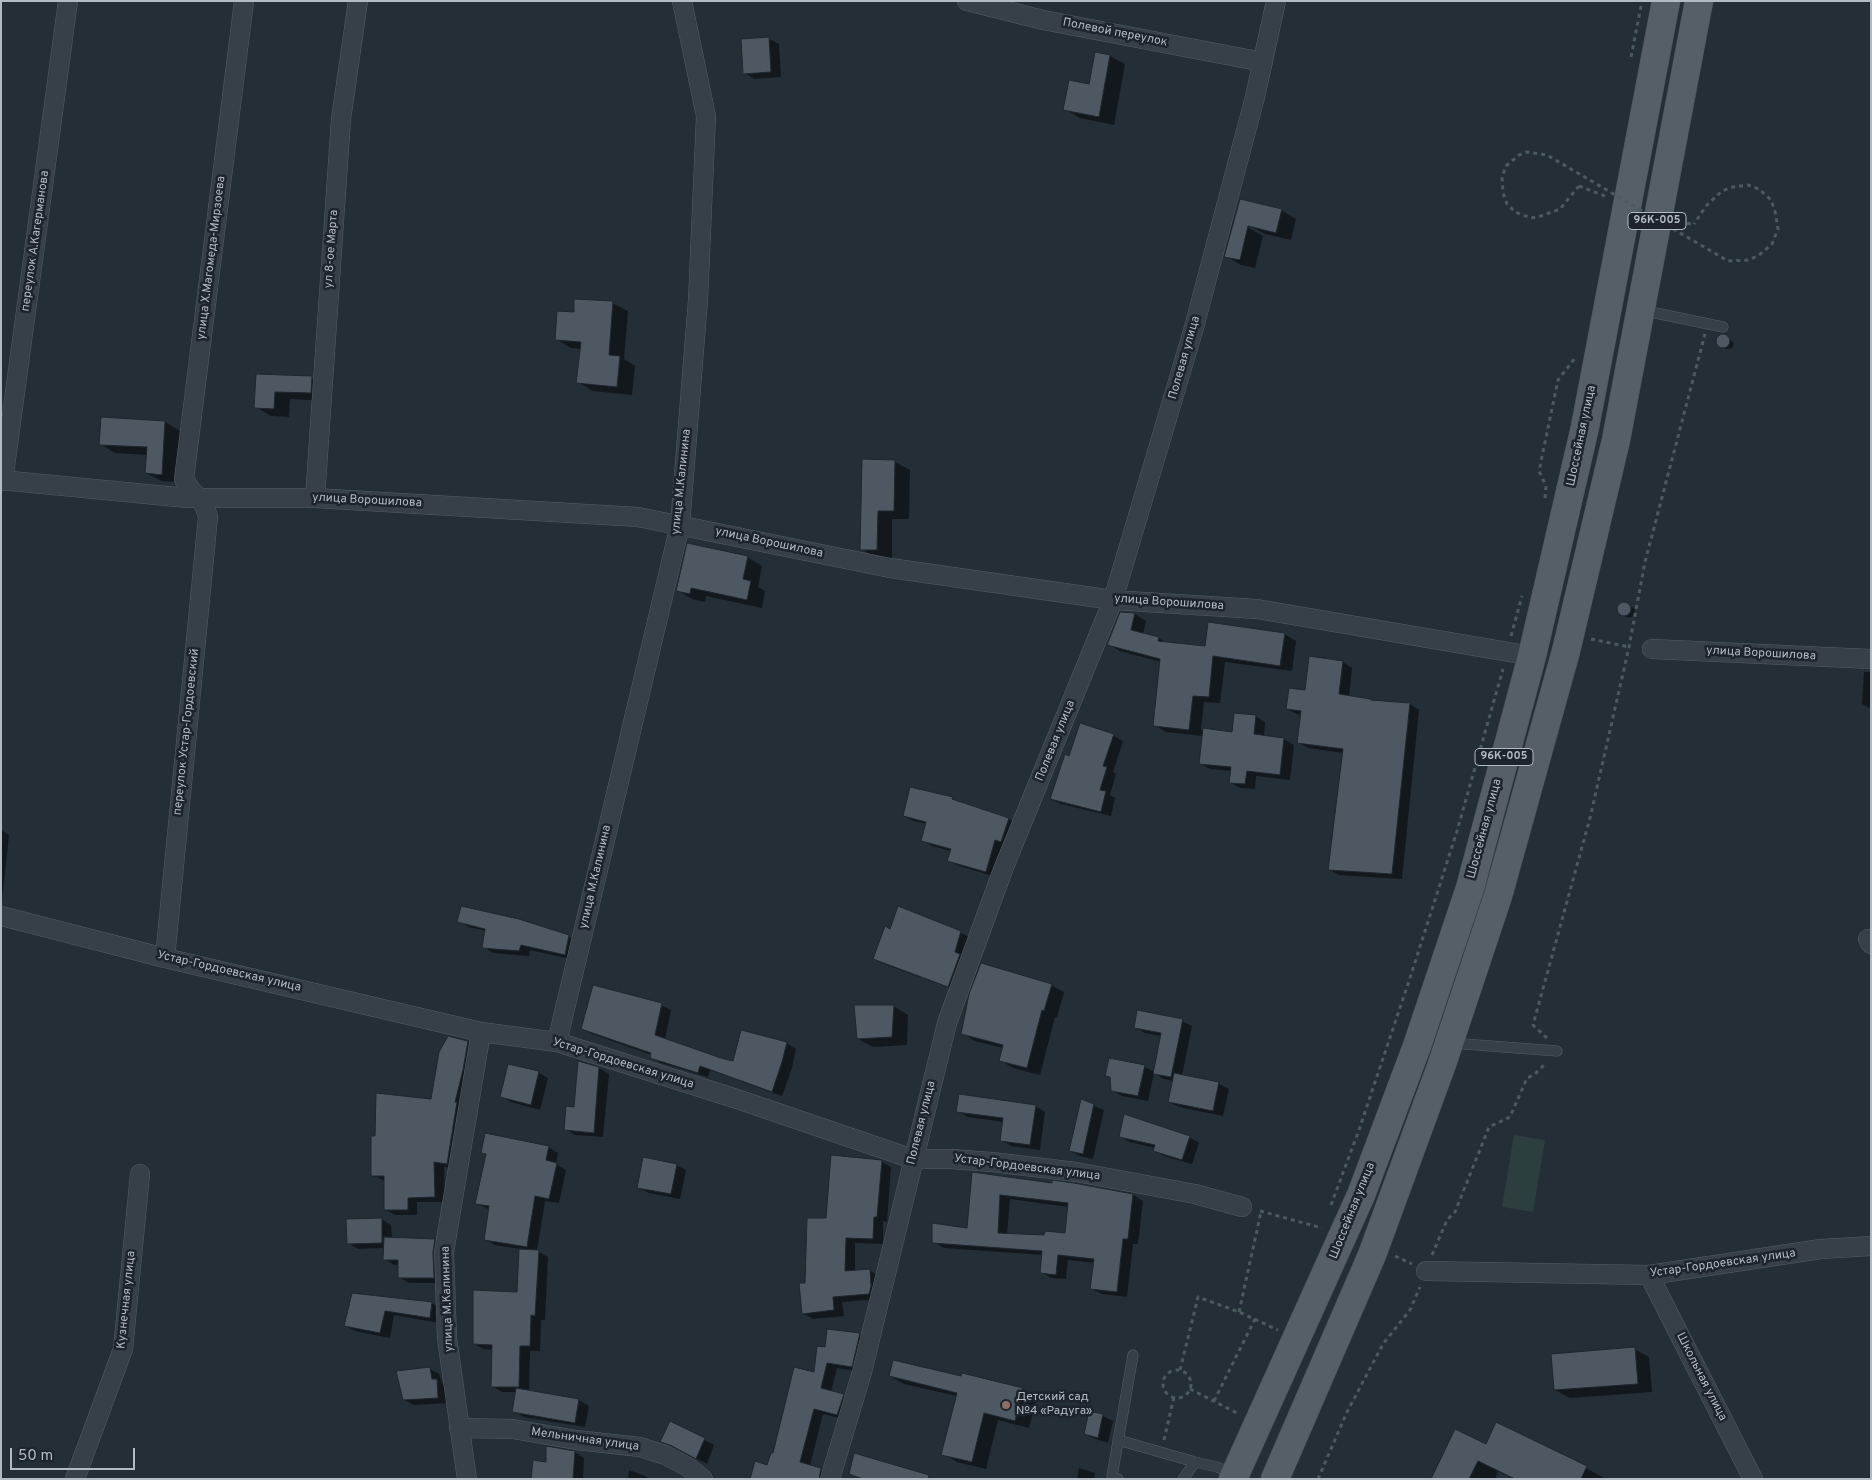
<!DOCTYPE html>
<html>
<head>
<meta charset="utf-8">
<style>
  body { margin:0 }
  #map { position:relative; width:1872px; height:1480px; overflow:hidden; background:#242e37; font-family:Overpass,sans-serif }
  canvas { display:block }
  .frame { position:absolute; inset:0; border:2px solid #b2bac4; pointer-events:none }
  .scale { position:absolute; left:10px; top:1448px; width:125px; height:22px; box-sizing:border-box; border:2px solid #b2bac4; border-top:0; padding-left:6px; font-size:15px; line-height:18px; white-space:nowrap; color:#b2bac4; -webkit-text-stroke:4px #1d242c; paint-order:stroke }
</style>
</head>
<body>
<div id="map">
<canvas width="1872" height="1480"></canvas>
<div class="frame"></div>
<div class="scale">50 m</div>
</div>
<script>
const ctx = document.querySelector('canvas').getContext('2d');
ctx.lineJoin = 'round';
function paint(path, color) {
  ctx.fillStyle = color;
  ctx.fill(path, 'evenodd');
}
function shape(rows) {
  const path = new Path2D();
  for (const r of rows) {
    if (r.length === 3) {
      path.moveTo(r[0] + r[2], r[1]);
      path.arc(r[0], r[1], r[2], 0, 2 * Math.PI);
      continue;
    }
    path.moveTo(r[0], r[1]);
    for (let i = 2; i < r.length; i += 2) path.lineTo(r[i], r[i + 1]);
  }
  return path;
}
function strokePath(path, color, width, dash) {
  ctx.strokeStyle = color;
  ctx.lineWidth = width;
  ctx.lineCap = dash ? 'butt' : 'round';
  ctx.setLineDash(dash || []);
  ctx.stroke(path);
}
function write(font, color, halo, rows, align = 'center') {
  ctx.font = font + ' Overpass,sans-serif';
  ctx.lineWidth = 5;
  ctx.setLineDash([]);
  ctx.textBaseline = 'middle';
  ctx.strokeStyle = halo;
  ctx.fillStyle = color;
  for (const [text, x, y, turn = 0] of rows) {
    ctx.save();
    ctx.translate(x, y);
    ctx.rotate((+turn || 0) * Math.PI / 180);
    ctx.textAlign = isNaN(turn) ? turn : align;
    if (halo) ctx.strokeText(text, 0, 0);
    ctx.fillText(text, 0, 0);
    ctx.restore();
  }
}
const green = shape([
  [1514,1135,1545,1140,1533,1212,1502,1207]
]);
const shadow = shape([
  [769,39,779,44,781,77,754,79,745,73,742,40],
  [1110,56,1125,64,1114,125,1080,118,1065,109,1090,86],
  [1241,200,1281,210,1296,219,1291,240,1265,234,1249,225,1249,228,1263,236,1255,268,1241,265,1226,256],
  [612,303,628,311,624,359,635,366,632,395,593,391,578,382,581,349,571,348,556,339,575,313],
  [1722,335,1729,338,1734,343,1732,348,1726,349,1717,344,1718,339],
  [257,375,311,378,326,386,326,401,290,399,289,417,271,416,256,407],
  [102,418,165,422,180,431,177,482,162,481,146,473,147,455,115,453,100,444],
  [895,462,910,470,909,519,892,519,892,558,876,558,861,549],
  [747,557,762,566,758,587,765,591,762,608,706,596,705,602,692,599,677,590],
  [1622,604,1634,608,1635,612,1632,617,1626,617,1621,614,1618,607],
  [1121,613,1135,614,1146,621,1143,634,1159,638,1166,643,1206,647,1284,634,1296,641,1292,671,1225,662,1220,703,1204,702,1201,730,1233,733,1255,716,1265,722,1264,737,1284,739,1294,745,1290,780,1256,776,1255,789,1240,788,1230,782,1231,771,1210,769,1200,763,1203,736,1166,732,1155,725,1161,662,1120,651,1108,644],
  [1343,662,1352,668,1349,697,1410,704,1419,710,1402,879,1339,875,1330,870,1344,753,1308,748,1298,742,1302,715,1297,714,1287,709],
  [1864,672,1871,672,1871,709,1862,704],
  [1081,724,1114,736,1123,741,1113,772,1116,774,1110,795,1115,798,1111,816,1061,804,1051,799,1069,757],
  [911,788,952,798,959,803,1009,819,1019,825,996,877,959,866,949,861,951,851,932,846,922,840,927,824,914,821,904,816],
  [1,830,9,835,1,909],
  [899,908,961,933,971,938,958,991,884,964,874,958,891,930],
  [459,921,568,936,578,942,575,960,530,950,529,956,493,953,484,947,486,931,469,927],
  [1051,985,1064,992,1057,1017,1055,1017,1040,1075,1013,1068,1000,1060,1003,1048,975,1041,963,1033],
  [661,1005,671,1010,665,1040,734,1063,786,1043,796,1049,792,1068,782,1096,710,1070,708,1077,661,1063,651,1057,652,1055,592,1034,582,1029],
  [893,1006,908,1015,907,1045,873,1047,858,1039],
  [1182,1021,1192,1026,1182,1076,1219,1084,1229,1089,1223,1116,1179,1107,1169,1102,1173,1081,1164,1079,1154,1073,1148,1101,1122,1096,1112,1090,1112,1078,1107,1075,1144,1067,1155,1072,1162,1036,1145,1033,1135,1027],
  [468,1042,478,1047,457,1168,444,1167,445,1202,417,1202,417,1215,395,1215,385,1209,385,1181,372,1175,376,1137,432,1101],
  [579,1062,599,1068,609,1074,603,1137,575,1135,565,1129,575,1108],
  [539,1073,548,1078,540,1110,511,1102,502,1097],
  [1081,1101,1104,1110,1093,1159,1080,1156,1070,1151],
  [1035,1106,1045,1112,1040,1150,1011,1146,1001,1140,1004,1122,968,1117,958,1111],
  [1121,1137,1189,1137,1199,1143,1192,1164,1164,1156,1155,1150,1155,1148,1130,1142],
  [548,1147,558,1153,556,1164,566,1170,559,1203,545,1201,537,1251,548,1257,545,1320,541,1320,540,1351,530,1351,529,1392,579,1400,589,1406,585,1427,524,1417,514,1411,517,1392,502,1392,492,1386,493,1350,484,1349,474,1344,518,1294,520,1249,495,1245,485,1239,490,1210,476,1203,487,1155,483,1152],
  [881,1161,891,1167,887,1222,883,1221,883,1244,855,1243,855,1271,869,1270,879,1276,879,1299,842,1302,844,1316,813,1319,803,1313,806,1284,827,1220],
  [676,1165,686,1170,680,1199,649,1193,639,1187],
  [973,1174,1053,1184,1074,1184,1133,1195,1143,1201,1138,1244,1133,1244,1127,1297,1102,1294,1092,1289,1095,1263,1068,1260,1066,1279,1051,1278,1041,1272,1043,1255,944,1248,934,1242,968,1229],
  [1010,1199,1069,1207,1066,1234,1045,1236,1007,1234],
  [381,1219,391,1225,392,1239,434,1240,444,1246,443,1283,409,1283,399,1277,399,1265,394,1265,385,1259,385,1248,358,1249,348,1243],
  [353,1294,432,1303,441,1309,439,1323,394,1315,390,1338,355,1331,346,1326],
  [860,1334,869,1340,861,1372,837,1368,831,1392,843,1395,853,1400,847,1420,823,1414,810,1466,831,1475,830,1479,801,1479,773,1455,827,1348],
  [1634,1349,1649,1357,1652,1392,1570,1398,1555,1390],
  [430,1369,439,1374,442,1383,446,1386,448,1403,414,1405,404,1400],
  [890,1376,962,1378,1023,1389,1037,1397,1029,1428,998,1420,986,1469,957,1462,943,1454,957,1396,904,1384],
  [1090,1412,1103,1416,1113,1421,1108,1443,1095,1439,1085,1434],
  [671,1423,714,1445,707,1464,662,1441],
  [1497,1424,1586,1468,1606,1479,1514,1479,1498,1471,1495,1479,1432,1479,1486,1445],
  [574,1452,584,1458,583,1479,532,1479,547,1463],
  [1079,1468,1095,1473,1094,1479,1077,1479],
  [629,1470,645,1476,650,1479,628,1479]
]);
const building = shape([
  [769,37,771,72,743,74,741,39,769,37],
  [1095,52,1110,55,1099,117,1063,110,1069,80,1089,84,1095,52],
  [1240,199,1282,209,1276,233,1248,226,1240,260,1224,257,1240,199],
  [574,299,613,301,609,355,620,356,617,387,576,383,581,342,555,340,557,311,574,312,574,299],
  [1723,341,7],
  [256,374,312,376,311,393,275,392,274,409,254,408,256,374],
  [101,417,165,421,162,475,145,473,147,447,99,445,101,417],
  [862,459,895,460,894,511,878,511,877,550,860,550,862,459],
  [687,543,748,556,743,579,751,581,747,600,691,588,690,594,676,591,687,543],
  [1624,609,7],
  [1120,612,1135,613,1131,630,1159,637,1158,641,1205,646,1208,622,1285,633,1280,666,1213,656,1209,697,1193,696,1189,730,1153,726,1160,659,1107,645,1120,612],
  [1309,656,1343,661,1339,694,1371,699,1371,700,1410,703,1392,874,1328,870,1343,749,1297,743,1301,711,1286,709,1289,688,1305,690,1309,656],
  [1234,713,1256,715,1254,734,1284,738,1280,775,1247,771,1245,784,1229,783,1231,767,1199,764,1203,728,1232,732,1234,713],
  [1080,723,1114,734,1103,766,1107,767,1100,790,1106,791,1101,812,1050,799,1065,754,1069,756,1080,723],
  [910,787,953,797,952,799,1009,818,1001,842,995,840,986,872,947,861,951,849,921,841,926,822,903,816,910,787],
  [461,906,519,919,569,935,565,955,521,945,519,951,482,948,485,929,457,922,461,906],
  [898,906,961,931,955,952,960,954,948,987,873,959,885,926,890,929,898,906],
  [981,963,1052,984,1044,1011,1042,1010,1027,1068,999,1061,1003,1045,961,1034,969,994,981,963],
  [593,985,662,1003,655,1035,721,1058,733,1061,741,1030,787,1042,782,1062,772,1092,700,1066,698,1073,650,1058,651,1053,581,1029,593,985],
  [854,1005,894,1005,892,1037,857,1039,854,1005],
  [1137,1010,1183,1019,1171,1077,1153,1074,1161,1033,1134,1028,1137,1010],
  [448,1036,468,1041,463,1070,455,1102,457,1102,447,1164,434,1162,435,1197,408,1198,408,1210,384,1210,384,1176,371,1176,371,1136,375,1136,376,1093,431,1099,439,1052,448,1036],
  [1109,1058,1145,1065,1138,1096,1111,1091,1110,1077,1105,1076,1109,1058],
  [578,1061,599,1067,594,1133,564,1130,566,1106,574,1107,578,1061],
  [508,1064,539,1071,531,1105,500,1097,508,1064],
  [1174,1073,1219,1082,1213,1111,1168,1102,1174,1073],
  [959,1094,1036,1105,1030,1145,1000,1141,1003,1118,956,1112,959,1094],
  [1081,1099,1094,1104,1083,1154,1069,1151,1081,1099],
  [1124,1114,1190,1136,1182,1160,1153,1151,1155,1145,1119,1137,1124,1114],
  [485,1133,549,1146,546,1160,557,1163,549,1199,535,1196,527,1247,484,1240,489,1206,475,1204,486,1154,481,1153,485,1133],
  [831,1155,882,1160,877,1217,874,1217,873,1239,846,1238,845,1271,870,1269,871,1286,869,1294,833,1297,834,1310,802,1314,799,1283,805,1283,807,1218,826,1218,831,1155],
  [643,1157,677,1164,671,1194,637,1188,643,1157],
  [972,1172,1052,1183,1052,1180,1074,1183,1133,1194,1128,1239,1123,1239,1117,1292,1090,1289,1094,1259,1058,1255,1056,1275,1040,1273,1042,1251,932,1243,932,1223,967,1228,972,1172],
  [1000,1195,1068,1203,1065,1233,1045,1231,1044,1235,998,1233,1000,1195],
  [382,1218,382,1243,347,1244,346,1219,382,1218],
  [384,1237,435,1239,433,1252,434,1278,398,1278,398,1260,383,1260,384,1237],
  [519,1249,539,1250,535,1316,531,1315,530,1346,520,1346,519,1387,491,1387,492,1345,473,1344,473,1290,517,1292,519,1249],
  [352,1293,432,1302,430,1318,385,1311,380,1333,344,1326,352,1293],
  [827,1329,860,1333,852,1367,827,1363,821,1388,844,1394,837,1415,814,1409,800,1462,821,1468,819,1479,750,1479,755,1461,767,1465,771,1453,773,1453,794,1367,814,1372,817,1346,825,1347,827,1329],
  [1635,1347,1638,1384,1554,1390,1551,1354,1635,1347],
  [893,1360,961,1376,962,1373,1023,1388,1015,1421,984,1413,972,1462,941,1455,957,1393,889,1376,893,1360],
  [430,1367,432,1379,437,1379,438,1398,403,1400,396,1371,430,1367],
  [516,1388,579,1399,575,1423,512,1412,516,1388],
  [1089,1411,1103,1414,1098,1438,1084,1434,1089,1411],
  [670,1421,705,1438,696,1459,670,1445,660,1442,670,1421],
  [1496,1422,1587,1466,1581,1479,1515,1479,1478,1461,1469,1479,1431,1479,1455,1429,1486,1444,1496,1422],
  [546,1446,575,1451,573,1479,531,1479,533,1460,546,1462,546,1446],
  [854,1453,929,1475,928,1479,863,1479,849,1474,854,1453]
]);
const path = shape([
  [1631,57,1642,1],
  [1579,186,1605,196],
  [1679,223,1694,224],
  [1545,498,1546,486,1539,471,1558,380,1575,358],
  [1511,636,1522,596],
  [1591,639,1629,647],
  [1547,1038,1533,1025,1590,818,1629,647,1645,562,1705,334],
  [1331,1205,1359,1130,1410,978,1457,831,1503,669],
  [1260,1211,1322,1228],
  [1432,1255,1447,1220,1455,1212,1489,1127,1510,1117,1527,1078,1534,1075,1546,1063],
  [1395,1256,1412,1264],
  [1239,1312,1261,1212],
  [1180,1370,1198,1297,1239,1312,1278,1330],
  [1177,1384,14],
  [1190,1389,1239,1414],
  [1214,1401,1255,1319],
  [1164,1440,1174,1397],
  [1318,1479,1347,1412,1383,1344,1410,1310,1420,1287]
]);
const service = shape([
  [1641,310,1723,327],
  [1450,1043,1557,1051],
  [1118,1440,1195,1462,1217,1467,1234,1474],
  [1118,1479,1112,1476,1133,1355],
  [1183,1479,1195,1462]
]);
const minor = shape([
  [967,1,1043,20,1263,62],
  [1,480,187,498,315,498,638,517,890,568,1113,600,1257,609,1532,656],
  [3,481,68,1],
  [315,498,341,119,358,1],
  [1652,649,1871,659],
  [1,916,165,958,481,1032,557,1042,737,1099,913,1159,951,1159,992,1162,1076,1172,1195,1194,1242,1207],
  [1868,939,1871,944],
  [165,958,208,517,205,507,199,498,190,489,184,479,244,1],
  [557,1042,680,525,698,300,706,116,682,1],
  [1426,1271,1649,1275,1821,1249,1871,1246],
  [1649,1275,1753,1479],
  [459,1428,513,1429,576,1440,640,1447,665,1455,688,1467,703,1479],
  [75,1479,123,1349,140,1174],
  [467,1479,447,1338,444,1252,481,1032],
  [830,1479,862,1372,947,1023,1004,867,1113,600,1193,331,1255,97,1276,1]
]);
const primary = shape([
  [1233,1479,1361,1195,1417,1046,1470,888,1532,656,1585,427,1666,1],
  [1275,1479,1372,1255,1442,1064,1498,896,1566,651,1616,440,1699,1]
]);
const pathBridge = shape([
  [1579,186,1560,209,1541,216,1531,218,1515,212,1507,204,1503,193,1502,177,1506,166,1519,155,1527,152,1547,155,1728,261,1748,260,1758,256,1772,244,1778,229,1775,211,1771,200,1759,189,1748,185,1733,187,1722,191,1706,206,1694,224]
]);
const markers = [
  [1006,1405,5,"#8d6e63"]
];
const shields = [
  [1657,221,58],
  [1504,757,58]
];
const shieldNames = [
  ["96К-005",1657,221],
  ["96К-005",1504,757]
];
const streetNames = [
  ["Полевой переулок",1115,33,11],
  ["переулок А.Кагерманова",36,241,-82],
  ["ул 8-ое Марта",332,249,-86],
  ["улица Х.Магомеда-Мирзоева",212,258,-83],
  ["Полевая улица",1185,358,-74],
  ["Шоссейная улица",1582,436,-78],
  ["улица М.Калинина",682,482,-84],
  ["улица Ворошилова",367,501,3],
  ["улица Ворошилова",769,543,12],
  ["улица Ворошилова",1169,603,4],
  ["улица Ворошилова",1761,654,3],
  ["переулок Устар-Гордоевский",187,732,-84],
  ["Полевая улица",1056,741,-68],
  ["Шоссейная улица",1485,829,-75],
  ["улица М.Калинина",596,877,-77],
  ["Устар-Гордоевская улица",229,972,13],
  ["Устар-Гордоевская улица",623,1064,17],
  ["Полевая улица",922,1123,-76],
  ["Устар-Гордоевская улица",1027,1168,7],
  ["Шоссейная улица",1353,1211,-68],
  ["Устар-Гордоевская улица",1723,1264,-8],
  ["улица М.Калинина",448,1299,-92],
  ["Кузнечная улица",127,1300,-84],
  ["Школьная улица",1701,1377,63],
  ["Мельничная улица",585,1440,8]
];
const poiNames = [
  ["Детский сад",1016,1398],
  ["№4 «Радуга»",1016,1412]
];
paint(green, '#2c3e3d');
paint(shadow, '#0007');
paint(building, '#4d5862');
strokePath(building, '#1f262e', 1);
strokePath(service, '#555d65', 11);
strokePath(minor, '#555d65', 20);
strokePath(primary, '#444b54', 29);
strokePath(path, '#4a5b5c', 3, [4, 4]);
strokePath(service, '#373f48', 10);
strokePath(minor, '#373f48', 19);
strokePath(primary, '#565e68', 28);
strokePath(pathBridge, '#4a5b5c', 3, [4, 4]);
for (const [x, y, r, color] of markers) {
  const dot = new Path2D();
  dot.arc(x, y, r, 0, 2 * Math.PI);
  ctx.fillStyle = color;
  ctx.fill(dot);
  strokePath(dot, '#1d242c', 2);
}
for (const [x, y, w] of shields) {
  const box = new Path2D();
  box.roundRect(x - w / 2, y - 8.5, w, 17, 4);
  ctx.fillStyle = '#1d242c';
  ctx.fill(box);
  strokePath(box, '#b2bac4', 1);
}
write('bold 11px', '#b2bac4', null, shieldNames);
write('12px', '#b2bac4', '#1d242c', streetNames);
write('12px', '#b2bac4', '#1d242c', poiNames, 'left');
</script>
</body>
</html>
